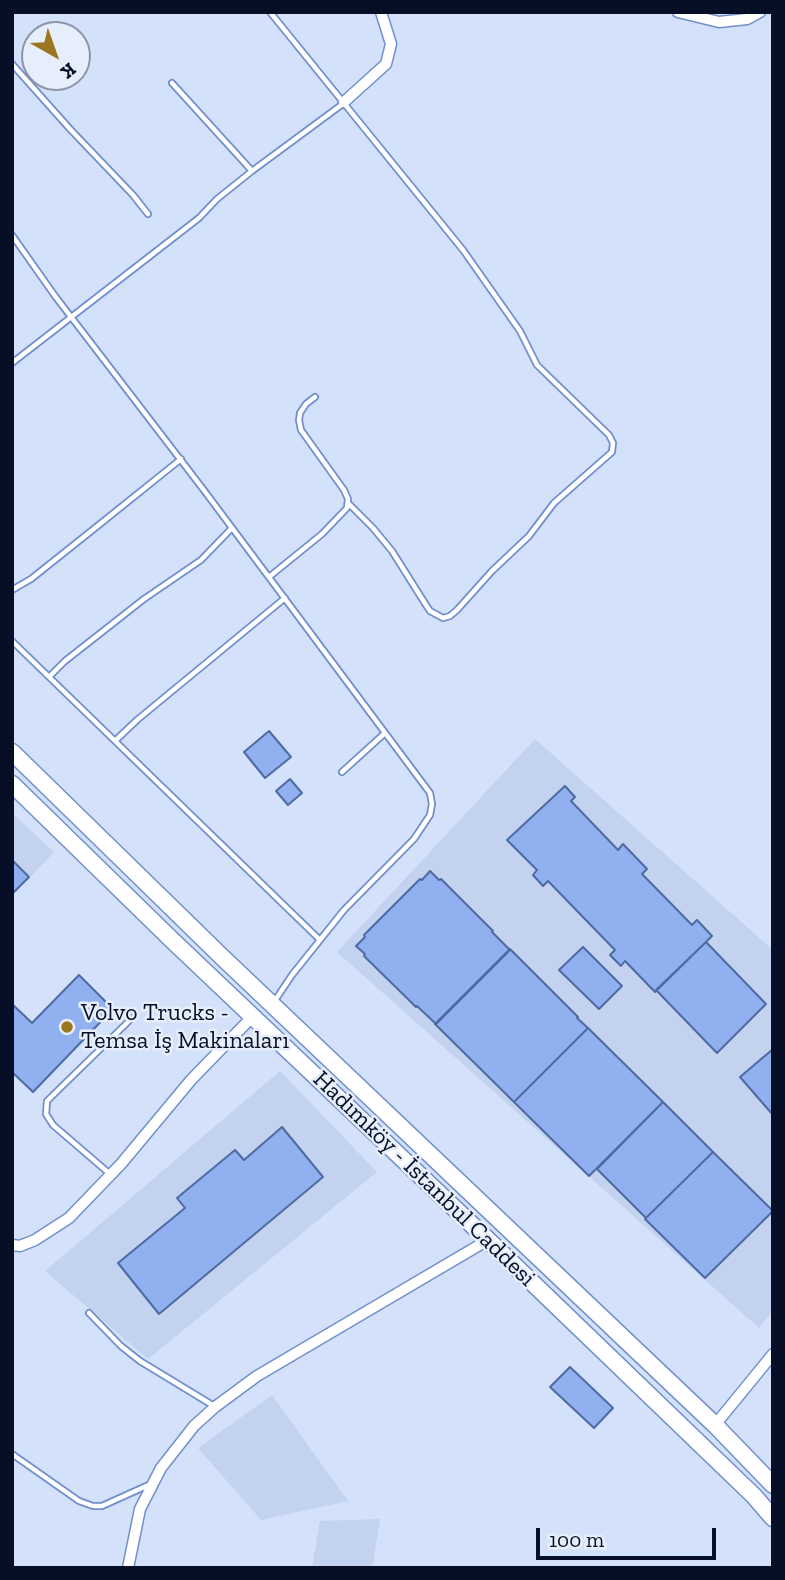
<!DOCTYPE html>
<html>
<head>
<meta charset="utf-8">
<style>
  body { margin:0 }
  #map { position:relative; width:785px; height:1580px; overflow:hidden; background:#d3e1fb; font-family:"Zilla Slab",serif }
  canvas { display:block }
  .frame { position:absolute; inset:0; border:14px solid #060f25; pointer-events:none }
  .north { position:absolute; left:21px; top:21px; width:70px; height:70px; box-sizing:border-box; background:#e7eefb; border:2px solid #8d95a5; border-radius:50%; rotate:140deg; font-size:19px; font-weight:700; line-height:28px; text-align:center; color:#060f25 }
  .north::after { content:''; display:block; margin:auto; width:24px; height:32px; background:#9b7621; clip-path:polygon(50% 0,100% 100%,50% 72%,0 100%) }
  .scale { position:absolute; left:536px; top:1528px; width:180px; height:32px; box-sizing:border-box; border:4px solid #060f25; border-top:0; padding-left:9px; font-size:21px; line-height:24px; white-space:nowrap; color:#060f25; -webkit-text-stroke:5px #e7eefb; paint-order:stroke }
</style>
</head>
<body>
<div id="map">
<canvas width="785" height="1580"></canvas>
<div class="frame"></div>
<div class="north">K</div>
<div class="scale">100 m</div>
</div>
<script>
const ctx = document.querySelector('canvas').getContext('2d');
ctx.lineJoin = 'round';
function paint(path, color) {
  ctx.fillStyle = color;
  ctx.fill(path, 'evenodd');
}
function shape(rows) {
  const path = new Path2D();
  for (const r of rows) {
    path.moveTo(r[0], r[1]);
    for (let i = 2; i < r.length; i += 2) path.lineTo(r[i], r[i + 1]);
  }
  return path;
}
function strokePath(path, color, width, dash) {
  ctx.strokeStyle = color;
  ctx.lineWidth = width;
  ctx.lineCap = dash ? 'butt' : 'round';
  ctx.setLineDash(dash || []);
  ctx.stroke(path);
}
function write(font, color, halo, rows, align = 'center') {
  ctx.font = font + ' "Zilla Slab",serif';
  ctx.lineWidth = 5;
  ctx.setLineDash([]);
  ctx.textBaseline = 'middle';
  ctx.strokeStyle = halo;
  ctx.fillStyle = color;
  for (const [text, x, y, turn = 0] of rows) {
    ctx.save();
    ctx.translate(x, y);
    ctx.rotate((+turn || 0) * Math.PI / 180);
    ctx.textAlign = isNaN(turn) ? turn : align;
    if (halo) ctx.strokeText(text, 0, 0);
    ctx.fillText(text, 0, 0);
    ctx.restore();
  }
}
const built = shape([
  [535,739,773,950,773,1310,759,1328,337,952],
  [12,813,54,852,12,896],
  [280,1071,377,1172,148,1359,45,1271],
  [272,1395,348,1501,261,1520,198,1448],
  [380,1519,372,1568,312,1568,320,1521]
]);
const building = shape([
  [269,731,291,757,265,778,244,752,269,731],
  [290,779,302,793,288,805,276,791,290,779],
  [565,786,575,797,571,801,618,850,623,844,647,869,642,874,692,925,697,920,712,936,655,992,625,961,621,966,610,955,615,950,548,881,543,886,533,875,537,870,507,840,565,786],
  [12,860,29,877,12,894,12,860],
  [430,871,439,880,441,879,493,931,492,932,510,950,436,1024,417,1006,416,1007,364,956,365,954,356,946,365,937,364,935,420,879,422,880,430,871],
  [706,942,766,1004,717,1053,656,990,706,942],
  [583,947,622,986,599,1009,559,970,583,947],
  [510,949,578,1017,577,1018,588,1028,514,1102,435,1024,510,949],
  [79,975,113,1009,33,1092,12,1072,12,1004,32,1023,79,975],
  [588,1028,663,1102,589,1176,514,1102,588,1028],
  [773,1049,773,1115,740,1077,773,1049],
  [663,1102,713,1152,646,1218,597,1169,663,1102],
  [282,1127,323,1177,159,1314,118,1263,185,1208,177,1198,235,1150,244,1160,282,1127],
  [713,1152,773,1211,705,1278,645,1219,713,1152],
  [570,1367,613,1408,594,1428,550,1387,570,1367]
]);
const lane = shape([
  [270,12,463,250,520,331,537,365,609,435,613,443,612,452,554,503,529,536,492,571,457,610,450,616,443,618,430,611,426,605,392,551,373,528,348,503],
  [12,64,70,129,133,195,148,214],
  [172,83,252,171],
  [12,235,55,296,203,489,430,793,432,804,430,815,414,839,344,910,292,975,274,1002],
  [12,363,199,218,217,199,252,171,344,103],
  [269,577,322,534,347,508,348,499,344,490,301,430,299,420,300,413,306,404,315,397],
  [12,590,31,579,95,528,181,459],
  [12,641,320,940],
  [49,677,65,661,144,599,201,560,232,528],
  [115,741,137,720,285,598],
  [342,772,385,733],
  [110,1174,53,1125,46,1114,47,1101,132,1018],
  [89,1313,121,1346,140,1361,214,1406],
  [12,1454,79,1501,93,1506,102,1506,153,1483]
]);
const street = shape([
  [678,12,719,22,747,19,760,12],
  [344,102,386,64,391,44,381,12],
  [12,1245,20,1246,35,1240,69,1218,121,1164,191,1080,253,1016],
  [715,1425,773,1354],
  [128,1568,140,1509,161,1468,194,1426,215,1407,257,1376,488,1240]
]);
const primary = shape([
  [12,752,221,956,715,1425,773,1485],
  [12,784,173,941,488,1240,754,1496,773,1518]
]);
const markers = [
  [67,1027,7,"#9b7621"]
];
const poiNames = [
  ["Volvo Trucks -",81,1013],
  ["Temsa İş Makinaları",81,1041]
];
const streetNames = [
  ["Hadımköy - İstanbul Caddesi",424,1179,44]
];
paint(built, '#c3d2ee');
paint(building, '#90b0ef');
strokePath(building, '#4d6aa3', 2);
strokePath(lane, '#718fcc', 8);
strokePath(street, '#718fcc', 13);
strokePath(primary, '#718fcc', 19);
strokePath(lane, '#fff', 4.5);
strokePath(street, '#fff', 10);
strokePath(primary, '#fff', 16);
for (const [x, y, r, color] of markers) {
  const dot = new Path2D();
  dot.arc(x, y, r, 0, 2 * Math.PI);
  ctx.fillStyle = color;
  ctx.fill(dot);
  strokePath(dot, '#e7eefb', 2.5);
}
write('24px', '#060f25', '#e7eefb', poiNames, 'left');
write('24px', '#060f25', '#e7eefb', streetNames);
</script>
</body>
</html>
